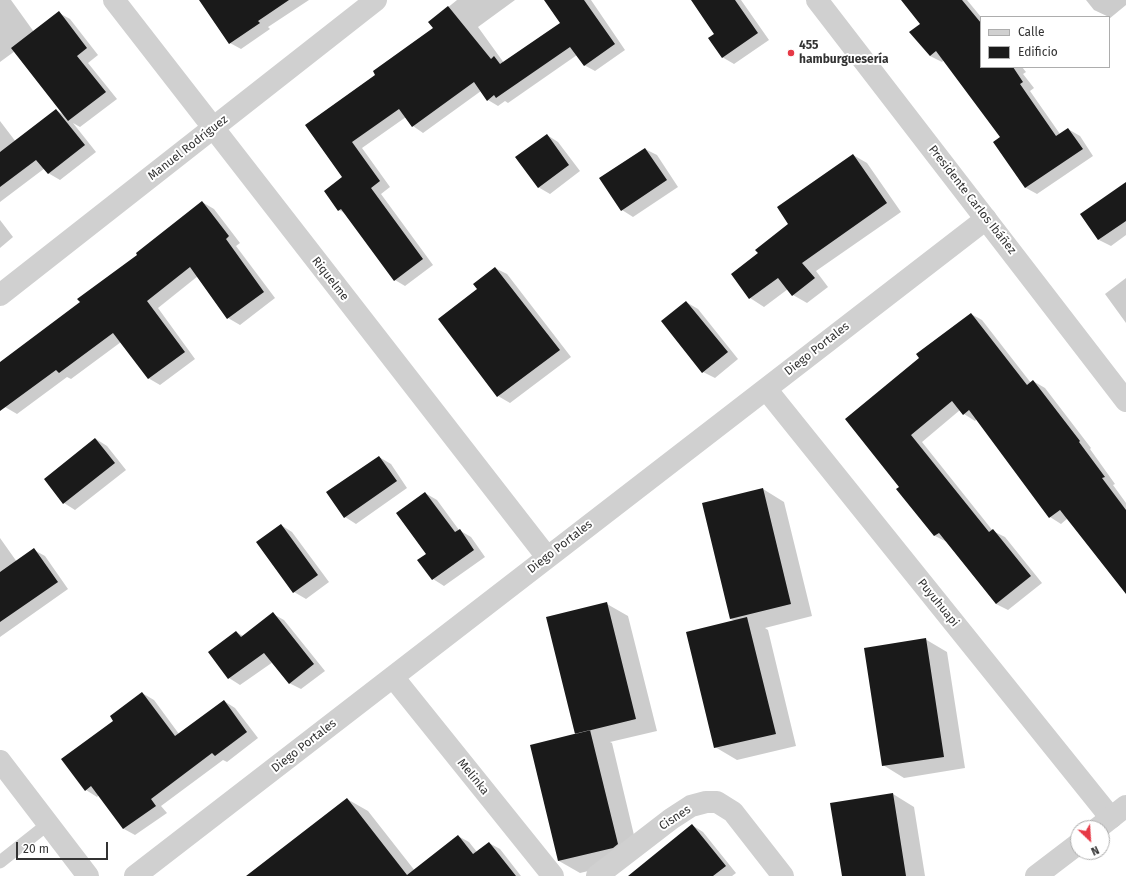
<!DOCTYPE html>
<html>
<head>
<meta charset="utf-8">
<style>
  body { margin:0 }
  #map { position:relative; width:1126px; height:876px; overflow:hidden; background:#fff; font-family:"Fira Sans",sans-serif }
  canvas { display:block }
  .legend { position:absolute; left:980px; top:16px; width:130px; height:52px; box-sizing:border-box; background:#fff; border:1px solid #adadad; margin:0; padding:5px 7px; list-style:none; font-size:12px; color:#333 }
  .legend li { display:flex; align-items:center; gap:8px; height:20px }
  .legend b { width:20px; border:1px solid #adadad }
  .north { position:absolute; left:1070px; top:820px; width:40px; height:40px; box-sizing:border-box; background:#fff; border:1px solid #adadad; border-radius:50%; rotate:155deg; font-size:11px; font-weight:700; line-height:16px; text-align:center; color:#333 }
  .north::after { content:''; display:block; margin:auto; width:14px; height:18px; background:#e63946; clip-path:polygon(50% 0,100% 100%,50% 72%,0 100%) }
  .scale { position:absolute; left:16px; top:842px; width:92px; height:18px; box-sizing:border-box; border:2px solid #333; border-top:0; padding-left:5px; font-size:12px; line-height:14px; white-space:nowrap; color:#333; -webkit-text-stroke:3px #fff; paint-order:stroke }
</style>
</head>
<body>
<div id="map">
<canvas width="1126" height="876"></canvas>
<ul class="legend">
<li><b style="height:5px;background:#d0d0d0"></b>Calle</li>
<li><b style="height:11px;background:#1a1a1a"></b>Edificio</li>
</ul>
<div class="north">N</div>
<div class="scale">20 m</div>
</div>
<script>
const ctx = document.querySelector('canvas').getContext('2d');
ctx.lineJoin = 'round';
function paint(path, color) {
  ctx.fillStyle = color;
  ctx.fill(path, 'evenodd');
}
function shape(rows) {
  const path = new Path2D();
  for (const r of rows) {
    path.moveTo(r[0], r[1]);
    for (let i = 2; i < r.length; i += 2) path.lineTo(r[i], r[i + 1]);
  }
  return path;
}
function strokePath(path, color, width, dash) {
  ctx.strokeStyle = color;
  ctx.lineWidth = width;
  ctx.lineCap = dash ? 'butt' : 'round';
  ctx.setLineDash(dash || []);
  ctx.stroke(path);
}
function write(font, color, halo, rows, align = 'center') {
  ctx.font = font + ' "Fira Sans",sans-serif';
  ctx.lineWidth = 4;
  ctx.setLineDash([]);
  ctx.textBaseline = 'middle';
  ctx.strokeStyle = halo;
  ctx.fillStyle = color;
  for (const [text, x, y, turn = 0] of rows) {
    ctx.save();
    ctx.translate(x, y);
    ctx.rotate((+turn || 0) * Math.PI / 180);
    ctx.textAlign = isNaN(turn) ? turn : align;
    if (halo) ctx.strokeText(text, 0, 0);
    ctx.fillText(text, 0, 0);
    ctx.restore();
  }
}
const shadow = shape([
  [0,0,11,0,34,32,59,13,70,19,98,55,88,63,117,99,80,127,73,123,96,152,60,180,48,173,45,168,0,202,0,121,16,142,56,110,64,115,15,51,0,62],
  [200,0,309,0,268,27,270,29,241,49,230,43],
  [457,0,515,0,478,27,504,63,562,23,545,0,591,0,625,50,595,71,584,65,577,55,508,103,505,101,498,106,488,100,481,91,423,133,413,126,406,117,362,148,390,187,381,194,433,265,405,286,395,280,346,214,339,210,344,178,306,126,377,75,435,29,430,22],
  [692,0,741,0,769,40,734,64,722,57,715,34],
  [903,0,967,0,981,17,981,67,1022,67,1026,72,1023,74,1034,88,1030,91,1060,134,1068,129,1080,136,1093,156,1037,194,1026,188,994,142,1002,137,944,60,942,62,930,56,911,32,921,24],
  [1086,0,1126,0,1126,5,1109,19,1109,17,1094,10],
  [547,135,558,142,580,171,550,194,538,187],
  [645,149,657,155,678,187,633,217,622,210],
  [853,155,867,163,901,212,816,271,828,287,807,303,793,295,788,289,764,307,750,298,732,274,760,254],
  [1126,183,1126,235,1111,246,1099,240,1082,214],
  [202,202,214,209,240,243,236,246,275,298,240,325,228,318,198,276,158,308,195,359,160,385,148,378,121,342,71,379,67,377,17,414,5,407,0,400,0,363,81,302],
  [0,220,13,237,0,248],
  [495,268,507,274,571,357,510,403,498,396],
  [1126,278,1126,323,1105,294],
  [686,302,698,309,738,359,715,378,703,372],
  [971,314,982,320,1031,383,1033,381,1045,388,1091,448,1090,449,1115,484,1113,485,1126,503,1126,592,1068,518,1061,524,1050,517,977,419,975,421,964,414,960,410,922,442,993,531,1005,537,1042,583,1008,610,996,604,947,542,935,536,898,489,901,487,920,359],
  [96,439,107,446,126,470,75,510,64,503],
  [379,457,391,464,407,488,356,524,345,517],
  [763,489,784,502,812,616,765,628,768,630,796,746,737,760,715,747,735,621,731,619],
  [425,493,437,500,459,530,471,537,485,557,444,586,433,579,427,554],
  [281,525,292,532,329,582,306,599,294,592,257,542],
  [0,538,17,562,34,550,45,556,68,589,0,637],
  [607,604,628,616,657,731,610,742,612,743,639,856,635,860,580,873,559,861,577,734],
  [273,614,284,620,325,671,301,689,289,683,273,662,240,685,229,678,209,652,236,632,243,636],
  [925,639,947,652,965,768,904,778,883,765],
  [142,693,154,700,179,734,224,701,235,708,258,738,227,762,223,760,161,806,167,813,135,835,124,829,99,795,97,797,86,790,115,721],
  [893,794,914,807,925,876,843,876],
  [347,799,368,811,419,876,248,876],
  [692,825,703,832,736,873,732,876,629,876],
  [458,836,469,842,477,852,489,843,500,849,521,876,427,876]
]);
const building = shape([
  [199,0,289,0,258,21,260,23,229,44],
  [544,0,584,0,615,44,584,66,570,47,496,98,494,95,487,101,474,82,412,127,399,109,352,142,380,181,371,188,423,259,394,281,341,209,338,211,324,191,342,177,305,125,375,75,373,71,433,28,428,22,448,6,491,59,494,56,500,64,560,23],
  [691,0,735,0,758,33,722,58,708,38,714,34],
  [901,0,962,0,981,23,981,67,1013,67,1023,82,1020,84,1056,136,1068,128,1083,149,1025,188,993,142,1000,137,936,51,930,56,909,32,920,24],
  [59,11,87,48,77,56,106,92,68,121,11,48],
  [56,109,85,145,48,174,36,160,0,187,0,152],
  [547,134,569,165,538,188,515,157],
  [645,148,667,180,621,211,599,178],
  [853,154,887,203,802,263,815,278,792,296,778,278,749,299,731,274,758,253,755,250,788,224,777,207],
  [1126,182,1126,221,1098,240,1080,214],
  [202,201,229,236,226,239,264,292,227,319,190,267,147,301,185,352,148,379,113,333,59,373,56,370,0,411,0,362,80,302,77,299,137,255,136,253],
  [495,267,560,350,497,397,438,319,477,289,473,284],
  [686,301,728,352,702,373,661,321],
  [971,313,1027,385,1033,380,1080,441,1079,442,1105,477,1102,478,1126,510,1126,594,1060,510,1049,518,969,410,963,415,952,401,911,435,989,532,993,529,1031,576,996,604,939,533,934,536,896,489,899,487,845,419,919,358,916,354],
  [95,438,115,463,63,504,44,479],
  [379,456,397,481,344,518,326,492],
  [763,488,791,604,730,619,702,503],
  [425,492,455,532,460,529,474,550,432,580,417,560,426,554,396,513],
  [281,524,318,575,293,593,256,542],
  [34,548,58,582,0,622,0,572],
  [607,602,636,719,575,734,546,617],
  [273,612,314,664,289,684,264,653,228,679,208,652,236,631,241,637],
  [747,617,776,734,714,748,686,632],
  [926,638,944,757,882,766,864,648],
  [142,692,175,736,224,700,247,732,215,756,212,753,151,799,156,806,123,829,91,786,85,791,61,759,113,721,110,716],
  [590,730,618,844,613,848,558,861,530,745],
  [893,793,906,876,842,876,830,803],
  [347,798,407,875,458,835,473,854,489,842,516,876,246,876],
  [692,824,726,866,713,876,628,876]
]);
const service = shape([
  [0,862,48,824]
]);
const minor = shape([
  [114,0,547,557],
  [0,295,376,0],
  [766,389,1111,818],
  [393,677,553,876],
  [135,876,986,219],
  [597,876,671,819,691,806,706,802,717,802,733,812,783,876]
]);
const tertiary = shape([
  [817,0,1126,401],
  [0,761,88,876],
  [1098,828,1126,806],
  [1036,876,1078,844]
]);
const markers = [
  [791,53,4,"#e63946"]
];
const poiNames = [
  ["455",799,46],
  ["hamburguesería",799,60]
];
const streetNames = [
  ["Manuel Rodríguez",188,148,-38],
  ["Presidente Carlos Ibáñez",972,200,52],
  ["Riquelme",330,279,52],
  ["Diego Portales",817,349,-38],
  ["Diego Portales",560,547,-38],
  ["Puyuhuapi",938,603,51],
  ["Diego Portales",304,746,-38],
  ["Melinka",473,777,51],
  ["Cisnes",675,818,-33]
];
paint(shadow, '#0003');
paint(building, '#1a1a1a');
strokePath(service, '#d0d0d0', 13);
strokePath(minor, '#d0d0d0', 22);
strokePath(tertiary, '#d0d0d0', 22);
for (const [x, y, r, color] of markers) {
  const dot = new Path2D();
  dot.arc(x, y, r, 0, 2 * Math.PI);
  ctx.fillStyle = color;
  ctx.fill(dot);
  strokePath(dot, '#fff', 1.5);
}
write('bold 12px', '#333', '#fff', poiNames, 'left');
write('12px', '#333', '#fff', streetNames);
</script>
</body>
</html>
